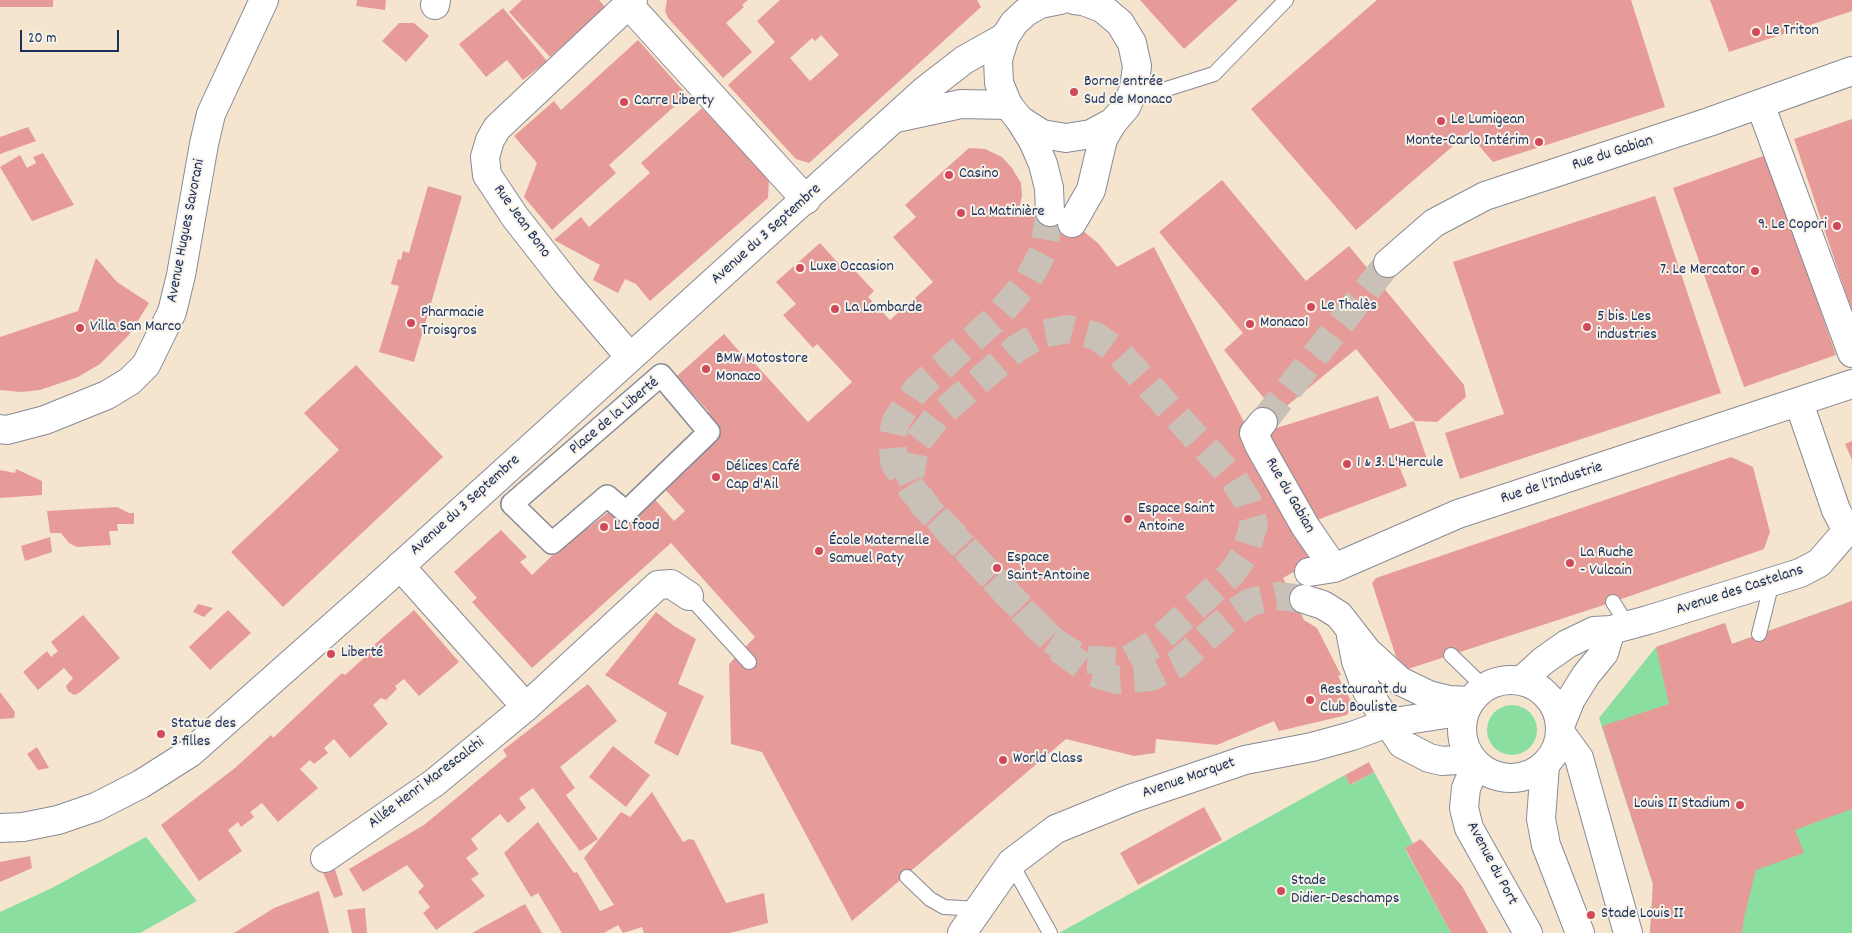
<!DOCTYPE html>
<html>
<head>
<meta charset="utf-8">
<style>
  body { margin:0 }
  #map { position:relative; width:1852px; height:933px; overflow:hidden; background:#f5e4ce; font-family:Dekko,sans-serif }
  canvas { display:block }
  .scale { position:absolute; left:20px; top:30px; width:99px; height:22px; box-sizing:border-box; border:2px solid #1b2f5e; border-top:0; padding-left:6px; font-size:15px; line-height:18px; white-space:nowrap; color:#1b2f5e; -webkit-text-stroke:4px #f7f3e8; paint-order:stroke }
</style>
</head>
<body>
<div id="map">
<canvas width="1852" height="933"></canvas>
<div class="scale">20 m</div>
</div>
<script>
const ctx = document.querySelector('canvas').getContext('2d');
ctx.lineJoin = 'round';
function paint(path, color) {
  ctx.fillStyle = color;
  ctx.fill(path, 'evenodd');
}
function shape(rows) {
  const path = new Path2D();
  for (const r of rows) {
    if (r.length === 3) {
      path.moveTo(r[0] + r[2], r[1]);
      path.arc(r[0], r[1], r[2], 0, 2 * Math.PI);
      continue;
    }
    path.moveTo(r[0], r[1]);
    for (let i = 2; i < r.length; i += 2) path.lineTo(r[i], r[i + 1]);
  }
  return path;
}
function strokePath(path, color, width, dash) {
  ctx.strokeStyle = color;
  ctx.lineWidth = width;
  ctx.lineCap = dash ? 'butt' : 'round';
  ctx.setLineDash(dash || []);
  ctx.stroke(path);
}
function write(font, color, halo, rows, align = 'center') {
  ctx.font = font + ' Dekko,sans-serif';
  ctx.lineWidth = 4;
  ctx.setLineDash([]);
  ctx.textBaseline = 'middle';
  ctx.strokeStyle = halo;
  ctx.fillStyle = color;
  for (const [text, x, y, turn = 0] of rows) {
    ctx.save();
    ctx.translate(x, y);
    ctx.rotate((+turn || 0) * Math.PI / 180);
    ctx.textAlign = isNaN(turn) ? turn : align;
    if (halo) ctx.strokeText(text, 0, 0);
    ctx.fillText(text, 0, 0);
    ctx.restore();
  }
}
const green = shape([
  [1852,601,1852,933,1650,933,1653,884,1599,718,1656,647,1725,623,1732,644],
  [1512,730,25],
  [1374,772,1413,843,1405,849,1451,933,1059,933,1345,775,1351,785],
  [146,837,197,901,140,933,0,933,0,912,52,888]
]);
const building = shape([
  [0,0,53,0,53,7,0,7],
  [357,0,386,0,385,10,356,6],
  [522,0,599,0,606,8,550,57,509,12],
  [667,0,748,0,742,5,744,7,726,23,752,52,723,78,668,18,665,11],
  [780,0,977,0,981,7,809,163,796,159,728,85,775,42,757,21],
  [821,35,839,55,810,81,790,58,812,38,815,41],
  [1140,0,1238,0,1184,49],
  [1377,0,1631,0,1665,107,1493,162,1468,133,1356,230,1251,109],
  [1710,0,1852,0,1852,11,1729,52],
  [503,8,547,61,523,80,507,60,486,77,459,44],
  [399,23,414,23,429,36,406,62,382,41],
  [638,40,687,95,609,165,616,173,552,230,524,197,537,163,514,136,554,101,561,110],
  [702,108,769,179,768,198,650,301,636,284,625,279,618,293,593,280,600,265,554,240,581,217,589,227,650,173,641,163],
  [1852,119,1852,312,1794,139],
  [28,127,36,141,0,154,0,137],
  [969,148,985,149,1002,157,1012,168,1021,183,1022,196,1020,205,1014,209,1048,215,1078,227,1098,243,1117,267,1154,247,1315,560,1283,578,1304,620,1317,628,1341,675,1338,676,1353,705,1347,715,1279,731,1274,721,1217,745,1156,739,1155,753,1134,756,1066,739,852,921,762,752,731,744,729,664,755,637,671,543,532,668,472,602,477,598,454,572,501,530,527,557,520,562,532,575,586,523,589,527,615,507,650,494,674,521,685,511,661,485,721,431,706,414,709,412,677,376,724,334,745,358,748,356,808,422,852,382,817,344,813,348,783,315,796,304,776,282,820,243,839,264,844,259,874,291,868,297,890,320,933,282,893,237,916,217,905,205],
  [43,153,74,205,32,221,0,167,20,155,27,168,36,163,33,157],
  [1766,155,1836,355,1744,387,1673,188],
  [1222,180,1306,281,1349,246,1464,385,1466,397,1437,422,1415,421,1356,349,1277,414,1224,350,1243,333,1159,232],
  [428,186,462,196,414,362,379,352,399,286,391,284,398,259,401,260,403,251,409,253],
  [1655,196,1721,393,1460,479,1445,433,1504,414,1453,262],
  [96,258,117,282,149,303,129,335,100,364,78,377,40,390,21,392,0,390,0,337,78,311],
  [356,365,443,457,283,607,231,552,339,450,304,413],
  [1378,396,1390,429,1414,421,1427,459,1400,468,1407,486,1312,522,1264,432],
  [1852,441,1852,460,1845,444],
  [1731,457,1753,467,1770,532,1764,549,1613,602,1405,670,1399,666,1372,583,1376,578],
  [16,469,42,481,42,495,0,498,0,470,15,473],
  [117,507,129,513,134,513,134,524,117,524,118,531,109,531,111,545,77,547,69,543,61,533,50,533,47,511],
  [50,537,52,552,25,561,21,546],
  [1852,601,1852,809,1795,830,1804,853,1756,870,1744,918,1742,933,1650,933,1653,884,1602,726,1669,704,1656,647,1725,623,1732,644],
  [198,604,213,608,204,617,193,612],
  [228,610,251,633,210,670,189,647],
  [414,610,459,662,419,696,404,679,395,686,397,689,386,700,381,698,373,705,388,724,350,758,334,739,324,748,328,753,314,764,310,760,300,769,318,788,278,822,262,803,250,812,254,817,241,827,238,822,228,830,242,851,199,881,161,825,235,768,271,735,273,738,342,673,345,675,376,647,374,645],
  [656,612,674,626,696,639,678,684,704,696,678,756,654,743,667,713,605,675],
  [83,615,120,658,79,693,74,695,68,691,66,686,73,678,64,668,38,690,23,672,47,651,51,657,58,651,51,642],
  [588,684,617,721,560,767,575,788,566,795,598,839,580,851,533,788,519,798,526,808,508,823,500,814,471,839,478,849,466,858,479,874,471,879,485,896,436,930,423,913,430,907,418,892,424,886,407,865,363,892,349,869,424,825,507,756,503,750],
  [0,692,15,712,14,718,0,719],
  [613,746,650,775,626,807,589,777],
  [37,747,49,768,38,770,27,754],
  [1369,762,1374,772,1350,785,1345,775],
  [652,792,683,842,689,839,694,840,726,903,764,893,768,923,730,933,644,933,642,927,623,933,618,925,604,933,562,933,538,893,531,897,504,853,538,822,574,873,577,872,600,911,614,905,584,858,621,812,630,817],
  [1204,807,1222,840,1138,885,1120,853],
  [1421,839,1462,886,1488,933,1451,933,1405,848],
  [30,856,32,868,0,882,0,862],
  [334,866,343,895,334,898,322,870],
  [319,891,329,933,234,933,274,908],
  [525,904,542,933,472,933],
  [365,908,367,933,352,933,347,910]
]);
const minorTunnel = shape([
  [1263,422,1388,263]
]);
const tertiaryTunnel = shape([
  [1050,212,1043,252,1027,282,995,319,917,389,896,421,892,439,894,462,914,492,1046,636,1081,659,1123,662,1153,645,1231,574,1245,554,1254,524,1247,500,1233,478,1118,352,1096,336,1068,329,1041,334,1017,348,936,418,916,444,910,475,923,504,1061,650,1090,672,1117,680,1151,677,1177,664,1229,617,1250,602,1278,596,1304,599]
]);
const service = shape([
  [1134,89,1154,93,1214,74,1286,0],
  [689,596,749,662],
  [1613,602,1628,626],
  [1759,634,1772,582],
  [1451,655,1484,687],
  [1011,863,1050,933],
  [907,877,930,899,944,907,979,909]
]);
const pedestrian = shape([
  [661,375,709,432,626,512,607,496,552,543,512,504,661,375]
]);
const minor = shape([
  [628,4,806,200],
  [435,5,436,0],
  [1760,104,1852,353],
  [1388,263,1434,223,1485,196,1709,122,1852,71],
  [630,357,566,282,515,217,487,175,485,157,490,140,497,128,633,0],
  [1799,403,1836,510,1847,531],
  [1263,422,1254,433,1259,445,1305,526,1334,568],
  [0,429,7,430,45,420,107,395,130,381,146,365,172,312,181,275,204,144,211,114,264,0],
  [1309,572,1334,568,1458,514,1852,384],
  [526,707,658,585,671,584,689,596],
  [1560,732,1579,758,1628,933],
  [1476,765,1466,788,1464,808,1469,828,1528,933],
  [1545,765,1541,819,1546,845,1580,933],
  [325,858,434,783,526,707,400,566],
  [962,933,1011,863,1056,829,1130,799,1245,760,1312,747,1352,736,1388,723,1465,711]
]);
const tertiary = shape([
  [1020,120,1033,141,1043,164,1049,188,1050,212],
  [1072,223,1091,190,1103,139,1113,122],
  [1304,599,1323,605,1339,615,1367,651,1400,681,1429,695,1449,700,1470,701],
  [1351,636,1356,661,1367,691,1402,744,1429,758,1442,761,1471,759],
  [1511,729,49],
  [1521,681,1543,661,1567,644,1594,631,1611,630,1648,620,1800,573,1819,563,1852,525],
  [1560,726,1571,699,1586,675,1604,653,1611,630]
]);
const secondary = shape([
  [896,118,961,104,1008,105],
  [0,828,23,827,58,820,96,807,141,784,190,753,374,590,924,91,964,60,1005,37]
]);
const primary = shape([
  [1060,0,1040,4,1026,12,1014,23,1005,37,998,59,999,83,1008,105,1020,120,1042,134,1066,138,1091,134,1113,122,1126,107,1134,89,1137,66,1132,43,1120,23,1102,8,1083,1,1074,0]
]);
const markers = [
  [1756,32,5,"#d1495b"],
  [1074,92,5,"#d1495b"],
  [624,102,5,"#d1495b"],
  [1441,121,5,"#d1495b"],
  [1539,142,5,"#d1495b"],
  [949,175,5,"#d1495b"],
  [961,213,5,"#d1495b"],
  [1837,226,5,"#d1495b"],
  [800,268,5,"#d1495b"],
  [1755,271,5,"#d1495b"],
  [1311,307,5,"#d1495b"],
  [835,309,5,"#d1495b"],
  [411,323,5,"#d1495b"],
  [1250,324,5,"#d1495b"],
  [1587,327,5,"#d1495b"],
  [80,328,5,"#d1495b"],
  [706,369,5,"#d1495b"],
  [1347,464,5,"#d1495b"],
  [716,477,5,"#d1495b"],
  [1128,519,5,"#d1495b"],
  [604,527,5,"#d1495b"],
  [819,551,5,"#d1495b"],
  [1570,563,5,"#d1495b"],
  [997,568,5,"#d1495b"],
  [331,654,5,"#d1495b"],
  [1310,700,5,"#d1495b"],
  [161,734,5,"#d1495b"],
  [1003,760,5,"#d1495b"],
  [1740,805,5,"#d1495b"],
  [1281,891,5,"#d1495b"],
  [1591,915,5,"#d1495b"]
];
const poiNames = [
  ["Le Triton",1766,32],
  ["Borne entrée",1084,83],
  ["Sud de Monaco",1084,101],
  ["Carre Liberty",634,102],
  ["Le Lumigean",1451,121],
  ["Monte-Carlo Intérim",1529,142,"right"],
  ["Casino",959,175],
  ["La Matinière",971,213],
  ["9. Le Copori",1827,226,"right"],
  ["Luxe Occasion",810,268],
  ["7. Le Mercator",1745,271,"right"],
  ["Le Thalès",1321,307],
  ["La Lombarde",845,309],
  ["Pharmacie",421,314],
  ["Troisgros",421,332],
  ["5 bis. Les",1597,318],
  ["industries",1597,336],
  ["Monaco1",1260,324],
  ["Villa San Marco",90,328],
  ["BMW Motostore",716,360],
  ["Monaco",716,378],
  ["1 & 3. L'Hercule",1357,464],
  ["Délices Café",726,468],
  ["Cap d'Ail",726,486],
  ["Espace Saint",1138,510],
  ["Antoine",1138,528],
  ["LC food",614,527],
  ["École Maternelle",829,542],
  ["Samuel Paty",829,560],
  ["La Ruche",1580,554],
  ["- Vulcain",1580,572],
  ["Espace",1007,559],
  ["Saint-Antoine",1007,577],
  ["Liberté",341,654],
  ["Restaurant du",1320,691],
  ["Club Bouliste",1320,709],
  ["Statue des",171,725],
  ["3 filles",171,743],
  ["World Class",1013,760],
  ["Louis II Stadium",1730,805,"right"],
  ["Stade",1291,882],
  ["Didier-Deschamps",1291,900],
  ["Stade Louis II",1601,915]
];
const streetNames = [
  ["Rue du Gabian",1613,154,-18],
  ["Rue Jean Bono",521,222,54],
  ["Avenue Hugues Savorani",187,231,-79],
  ["Avenue du 3 Septembre",767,235,-42],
  ["Place de la Liberté",615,417,-40],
  ["Rue de l'Industrie",1552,484,-18],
  ["Rue du Gabian",1289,496,60],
  ["Avenue du 3 Septembre",466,506,-42],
  ["Avenue des Castelans",1740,591,-18],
  ["Avenue Marquet",1189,779,-19],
  ["Allée Henri Marescalchi",427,784,-37],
  ["Avenue du Port",1491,864,62]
];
paint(green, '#8adea0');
paint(building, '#e79b99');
strokePath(minorTunnel, '#c9c0b8', 28, [28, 14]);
strokePath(tertiaryTunnel, '#c9c0b8', 28, [28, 14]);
strokePath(service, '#888a96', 16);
strokePath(pedestrian, '#888a96', 24);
strokePath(minor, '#888a96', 30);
strokePath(tertiary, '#888a96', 30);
strokePath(secondary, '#888a96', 30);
strokePath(primary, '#888a96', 30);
strokePath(service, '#fff', 14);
strokePath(pedestrian, '#fff', 21);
strokePath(minor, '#fff', 28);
strokePath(tertiary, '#fff', 28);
strokePath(secondary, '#fff', 28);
strokePath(primary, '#fff', 28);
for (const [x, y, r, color] of markers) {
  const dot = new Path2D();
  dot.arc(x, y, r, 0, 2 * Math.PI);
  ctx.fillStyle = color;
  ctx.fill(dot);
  strokePath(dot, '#f7f3e8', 2);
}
write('16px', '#1b2f5e', '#f7f3e8', poiNames, 'left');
write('16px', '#1b2f5e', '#f7f3e8', streetNames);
</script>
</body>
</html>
